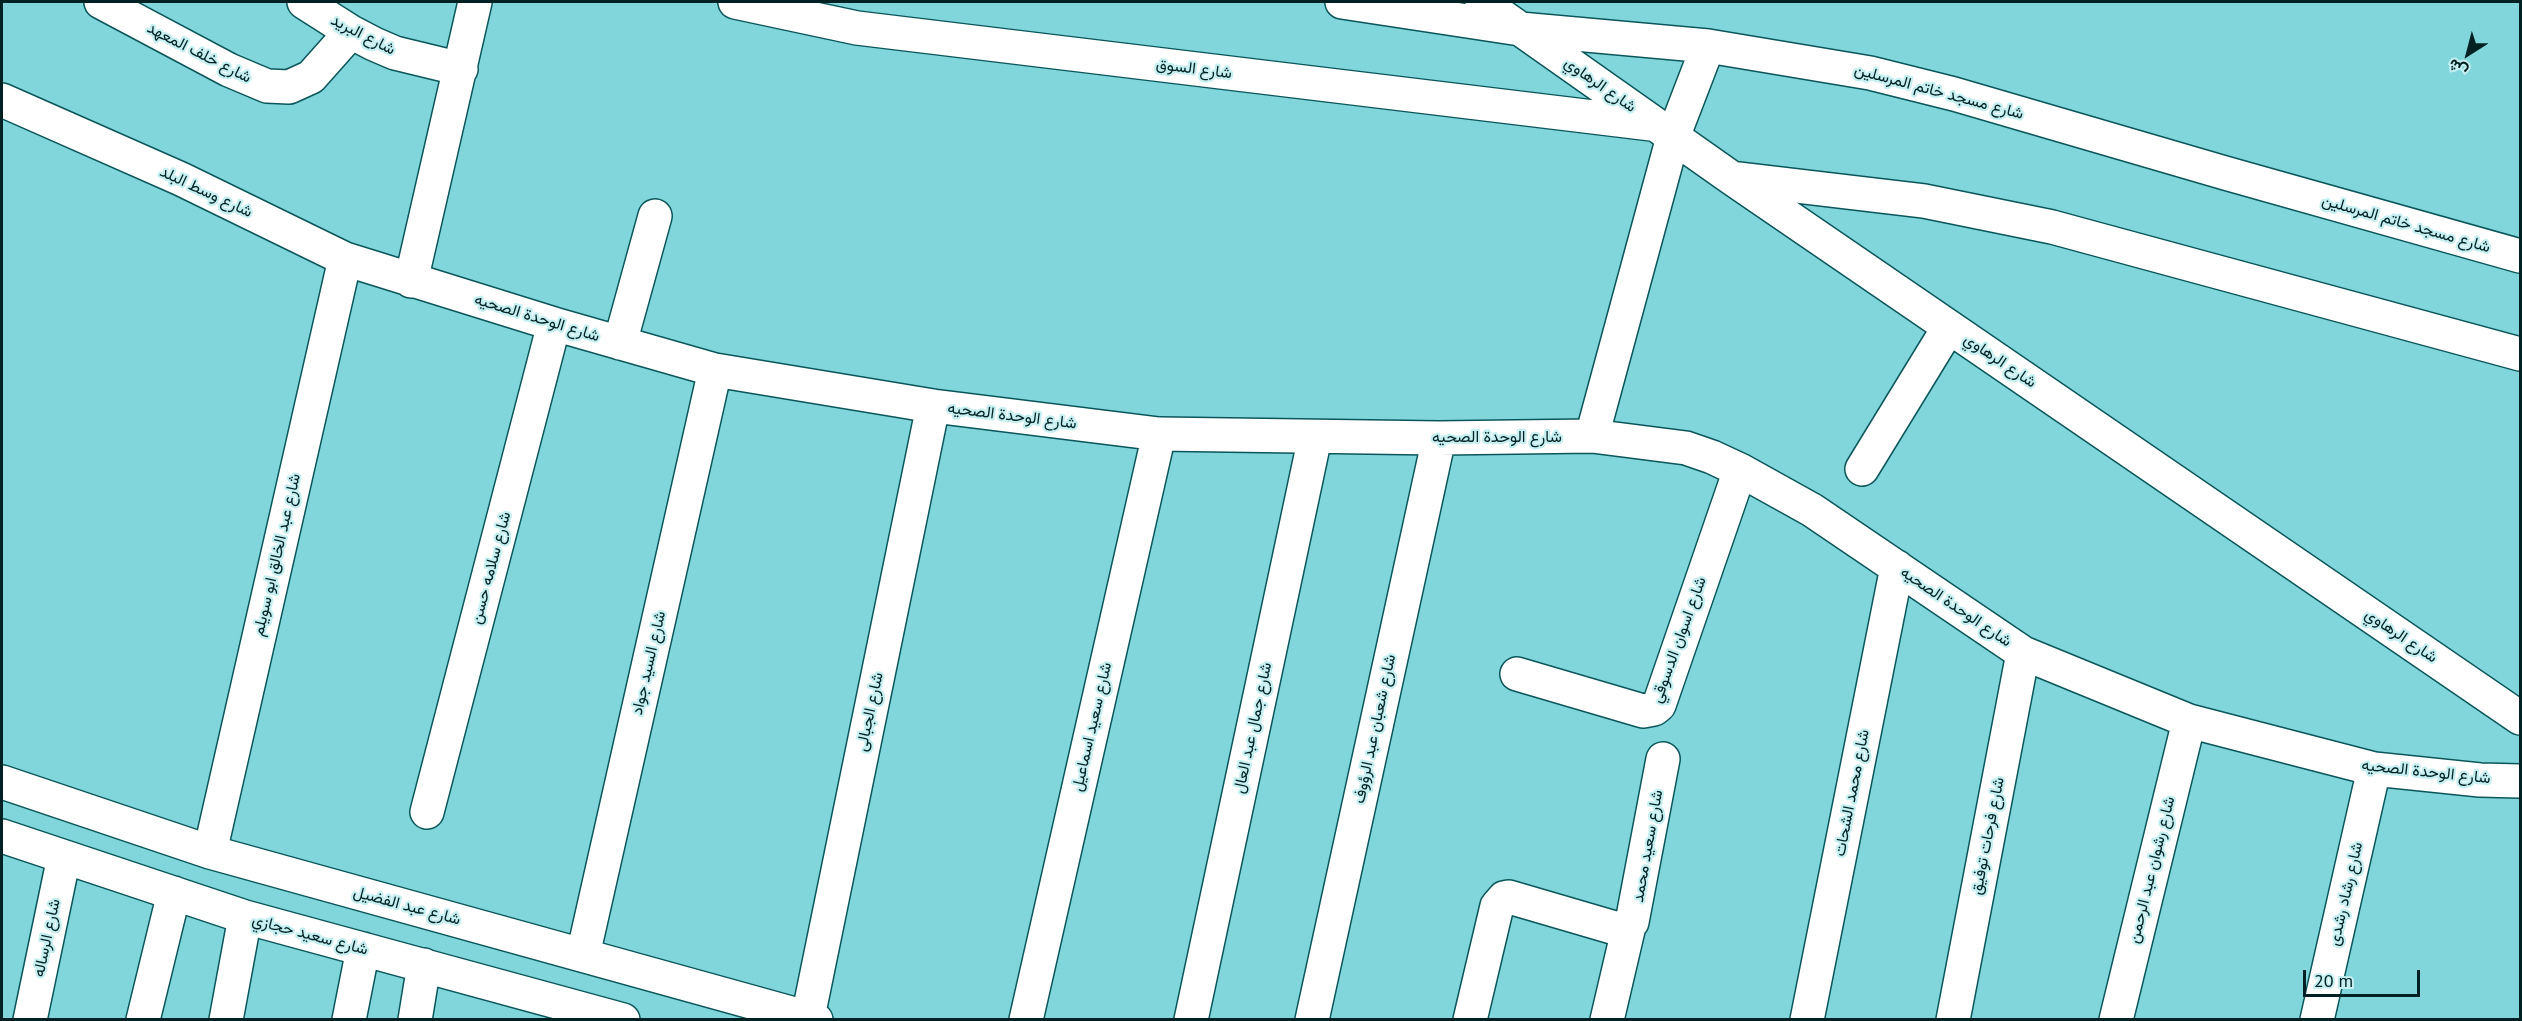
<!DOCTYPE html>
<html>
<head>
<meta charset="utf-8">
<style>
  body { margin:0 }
  #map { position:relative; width:2522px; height:1021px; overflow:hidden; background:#80d6db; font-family:"PT Sans",Vazirmatn,sans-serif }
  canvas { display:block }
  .frame { position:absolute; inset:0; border:3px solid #002123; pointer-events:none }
  .north { position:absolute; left:2438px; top:24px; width:60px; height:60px; -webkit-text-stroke:4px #c6eff1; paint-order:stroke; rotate:216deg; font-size:16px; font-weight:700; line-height:24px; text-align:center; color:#002123 }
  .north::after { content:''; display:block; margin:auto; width:21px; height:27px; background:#002123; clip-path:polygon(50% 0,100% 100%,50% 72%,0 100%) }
  .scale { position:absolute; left:2303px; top:970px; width:117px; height:27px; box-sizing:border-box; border:3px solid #002123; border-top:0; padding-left:8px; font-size:18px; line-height:21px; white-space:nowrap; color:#002123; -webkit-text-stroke:4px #c6eff1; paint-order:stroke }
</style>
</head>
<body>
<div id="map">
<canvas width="2522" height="1021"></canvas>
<div class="frame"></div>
<div class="north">ش</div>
<div class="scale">20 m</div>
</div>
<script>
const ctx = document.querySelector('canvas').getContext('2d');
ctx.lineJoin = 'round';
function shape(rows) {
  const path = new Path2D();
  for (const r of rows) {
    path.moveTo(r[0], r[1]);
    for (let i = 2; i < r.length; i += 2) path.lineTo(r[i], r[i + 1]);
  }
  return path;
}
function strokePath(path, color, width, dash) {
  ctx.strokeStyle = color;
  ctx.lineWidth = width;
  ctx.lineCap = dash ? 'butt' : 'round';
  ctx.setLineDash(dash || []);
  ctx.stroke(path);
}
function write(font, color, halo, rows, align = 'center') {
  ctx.font = font + ' "PT Sans",Vazirmatn,sans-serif';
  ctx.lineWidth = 4.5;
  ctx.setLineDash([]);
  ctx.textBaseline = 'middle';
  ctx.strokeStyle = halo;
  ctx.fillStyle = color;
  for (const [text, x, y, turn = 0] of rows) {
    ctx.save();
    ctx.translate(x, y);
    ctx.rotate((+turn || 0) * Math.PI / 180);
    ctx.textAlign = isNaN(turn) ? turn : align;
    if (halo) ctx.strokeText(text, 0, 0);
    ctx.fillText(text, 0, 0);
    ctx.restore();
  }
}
const minor = shape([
  [101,2,229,70,267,86,289,87,311,77,351,32],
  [304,2,351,32,374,44,395,53,461,69],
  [735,2,857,28,1651,124],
  [1342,2,1520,29,1708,46,1870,73,1954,94,2225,173,2520,256],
  [1482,2,1733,179,2520,718],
  [2,100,181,179,345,259,554,324,715,370,933,406,1159,434,1439,438,1592,436,1686,448,1712,457,1740,470,1812,510,2023,653,2189,721,2374,769,2480,780,2520,781],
  [1738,179,1924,201,2052,227,2520,354],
  [411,281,475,2],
  [620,343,655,216],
  [1592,436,1673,137,1708,46],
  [1862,469,1949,327],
  [1517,674,1643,711,1654,709,1659,705,1740,470],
  [2,782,210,852,816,1020],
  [427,812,554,324],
  [2,836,245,917,623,1020],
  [210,852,345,259],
  [583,955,715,370],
  [808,1017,933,406],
  [30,1020,64,857],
  [143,1020,174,893],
  [226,1020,245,917],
  [349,1020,363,949],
  [415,1020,424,965],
  [1026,1020,1159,434],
  [1191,1020,1315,437],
  [1312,1020,1439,438],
  [1470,1020,1497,906,1504,898,1509,897,1615,928,1622,929,1632,922,1663,759],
  [1607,1020,1629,926],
  [1807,1020,1897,567],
  [1953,1020,2023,653],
  [2116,1020,2189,721],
  [2317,1020,2374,769]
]);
const streetNames = [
  ["شارع البريد",363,35,27],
  ["شارع خلف المعهد",199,53,27],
  ["شارع السوق",1194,69,7],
  ["شارع الرهاوي",1600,85,35],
  ["شارع مسجد خاتم المرسلين",1939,92,15],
  ["شارع وسط البلد",206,192,25],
  ["شارع مسجد خاتم المرسلين",2406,224,16],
  ["شارع الوحدة الصحيه",537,318,17],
  ["شارع الرهاوي",2000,361,34],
  ["شارع الوحدة الصحيه",1012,416,7],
  ["شارع الوحدة الصحيه",1497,437],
  ["شارع عبد الخالق ابو سويلم",277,555,-77],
  ["شارع سلامه حسن",491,568,-75],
  ["شارع الوحدة الصحيه",1956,607,34],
  ["شارع الرهاوي",2401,636,34],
  ["شارع اسوان الدسوقي",1679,640,-70],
  ["شارع السيد جواد",649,663,-77],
  ["شارع الجبالى",870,712,-78],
  ["شارع سعيد اسماعيل",1092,727,-77],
  ["شارع جمال عبد العال",1253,728,-78],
  ["شارع شعبان عبد الرؤوف",1375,729,-78],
  ["شارع الوحدة الصحيه",2426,772,6],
  ["شارع محمد الشحات",1852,793,-79],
  ["شارع فرحات توفيق",1988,836,-79],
  ["شارع سعيد محمد",1648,846,-80],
  ["شارع رشوان عبد الرحمن",2152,870,-76],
  ["شارع رشاد رشدى",2346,894,-77],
  ["شارع عبد الفضيل",407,906,15],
  ["شارع سعيد حجازي",310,935,15],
  ["شارع الرساله",47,938,-78]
];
strokePath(minor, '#0b565a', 36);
strokePath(minor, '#fff', 33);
write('16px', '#002123', '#c6eff1', streetNames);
</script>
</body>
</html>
